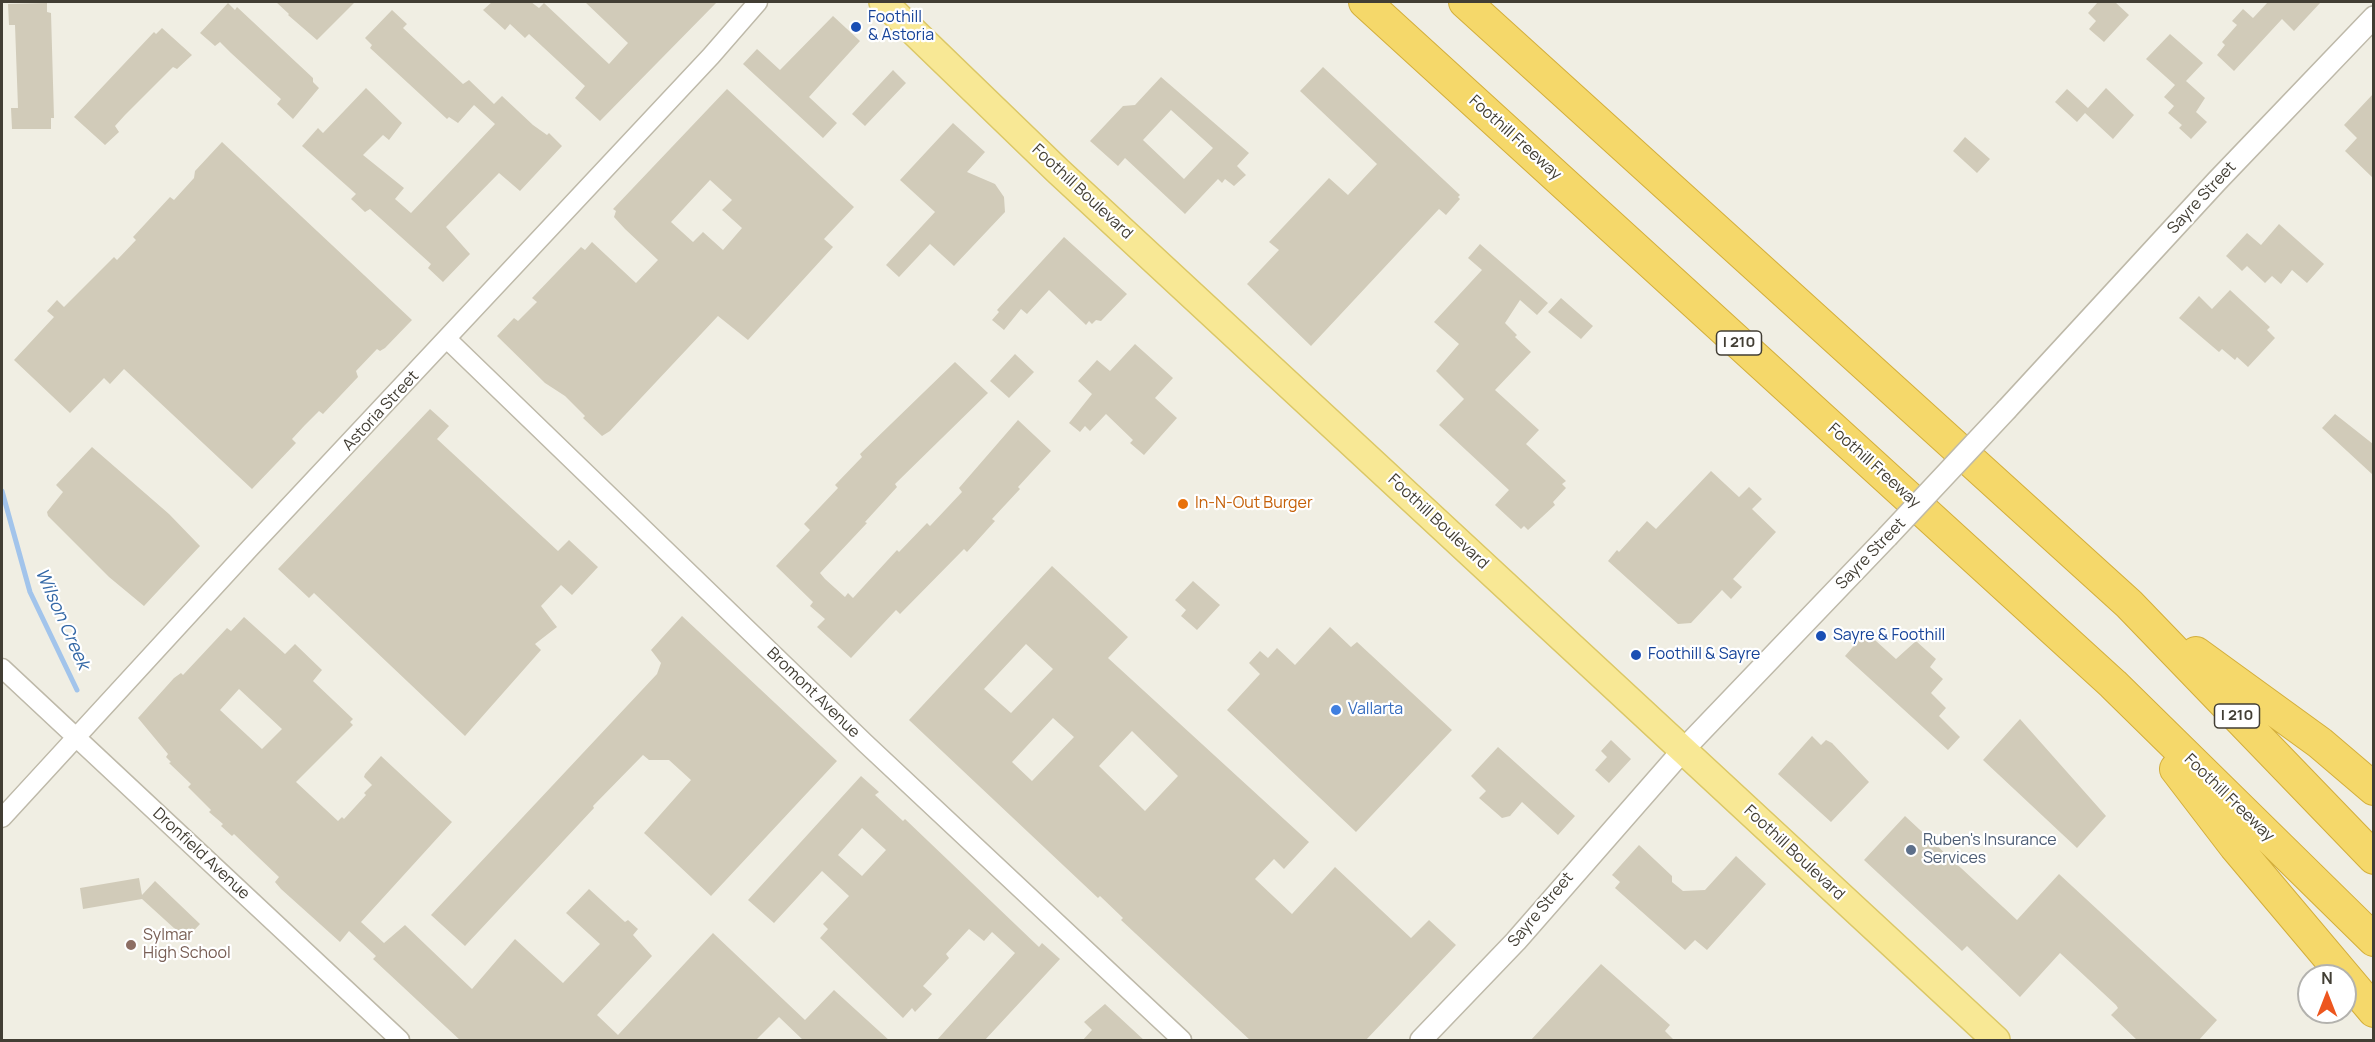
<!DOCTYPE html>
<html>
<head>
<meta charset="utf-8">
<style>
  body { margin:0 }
  #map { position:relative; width:2375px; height:1042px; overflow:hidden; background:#f0eee3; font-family:Manrope,sans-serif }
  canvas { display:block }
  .frame { position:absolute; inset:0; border:3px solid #423e34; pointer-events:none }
  .north { position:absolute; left:2297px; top:964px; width:60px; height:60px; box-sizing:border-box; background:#fff; border:2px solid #b3b2ae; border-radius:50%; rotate:0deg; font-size:16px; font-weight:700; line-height:24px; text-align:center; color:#423e34 }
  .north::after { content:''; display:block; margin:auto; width:21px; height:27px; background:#ed561e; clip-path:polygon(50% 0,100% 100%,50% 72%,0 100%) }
</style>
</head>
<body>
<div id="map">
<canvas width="2375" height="1042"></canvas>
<div class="frame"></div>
<div class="north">N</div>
</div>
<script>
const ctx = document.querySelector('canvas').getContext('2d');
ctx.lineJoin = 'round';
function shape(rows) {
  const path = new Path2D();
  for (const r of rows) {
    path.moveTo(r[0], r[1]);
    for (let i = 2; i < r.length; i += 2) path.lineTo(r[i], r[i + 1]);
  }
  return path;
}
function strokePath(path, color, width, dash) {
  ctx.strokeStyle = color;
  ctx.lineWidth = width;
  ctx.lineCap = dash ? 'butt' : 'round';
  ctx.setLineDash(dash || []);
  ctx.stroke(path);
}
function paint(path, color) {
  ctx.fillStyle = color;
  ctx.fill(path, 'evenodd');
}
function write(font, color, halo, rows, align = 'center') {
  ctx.font = font + ' Manrope,sans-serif';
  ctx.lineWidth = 4.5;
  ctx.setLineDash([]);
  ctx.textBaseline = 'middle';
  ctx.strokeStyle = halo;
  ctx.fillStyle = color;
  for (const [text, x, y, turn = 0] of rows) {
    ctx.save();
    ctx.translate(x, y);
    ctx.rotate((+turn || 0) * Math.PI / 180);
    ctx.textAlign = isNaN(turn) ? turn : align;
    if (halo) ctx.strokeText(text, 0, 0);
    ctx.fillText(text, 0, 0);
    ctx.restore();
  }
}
const stream = shape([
  [2,491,30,592,77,690]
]);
const building = shape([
  [276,2,355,2,317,40,288,15,289,14],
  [492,2,531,2,539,8,544,3,609,64,628,43,585,2,717,2,600,121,575,98,585,86,529,34,525,38,510,24,505,30,483,10],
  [2098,2,2115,2,2129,15,2104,42,2089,29,2096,21,2088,13],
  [2268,2,2321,2,2294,31,2282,19,2234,71,2217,55,2225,45,2222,42,2237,25,2232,21,2243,9,2253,18],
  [47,3,47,12,51,13,54,118,51,118,51,129,12,129,11,108,18,108,15,25,9,25,8,4],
  [228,3,235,10,237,7,313,78,313,82,319,88,293,119,277,104,281,99,231,53,220,42,215,46,200,33],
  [392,10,407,24,403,28,463,84,469,80,494,104,502,96,533,125,547,135,549,133,562,146,520,191,499,173,446,227,470,254,443,282,428,268,431,264,370,209,365,212,351,199,356,194,302,146,318,128,323,133,366,88,402,123,389,140,383,135,363,155,404,188,395,199,411,213,495,124,474,105,458,123,449,117,447,119,370,48,372,45,365,38],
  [833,16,860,41,809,97,837,123,823,138,743,64,757,49,780,70],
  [162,28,192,55,177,69,173,67,125,115,115,126,119,132,105,145,74,117,154,32,156,34],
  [2170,34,2203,63,2186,81,2205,98,2196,112,2207,122,2191,139,2179,128,2182,125,2168,113,2174,106,2164,97,2175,85,2146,59],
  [1323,67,1460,195,1458,197,1460,199,1446,215,1439,209,1311,346,1247,284,1279,250,1269,242,1329,178,1348,195,1377,164,1300,91],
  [893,70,906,83,865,126,852,114],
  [1161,77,1249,153,1237,166,1246,175,1234,186,1225,179,1222,183,1218,179,1185,214,1125,158,1118,166,1090,141,1123,106,1135,105],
  [1171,110,1213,148,1184,179,1143,140],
  [2106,88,2134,115,2113,139,2085,113,2077,122,2055,102,2067,89,2088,108],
  [727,89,854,207,824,239,833,247,748,340,718,316,610,431,602,436,583,418,585,416,565,396,545,383,497,336,514,318,518,321,537,302,532,298,581,247,585,250,592,242,636,283,658,260,625,229,614,217,616,211,613,209],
  [710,180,732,200,722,210,742,228,723,250,703,232,693,242,671,222],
  [2373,94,2373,178,2345,151,2357,138,2344,125],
  [953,123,985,152,967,172,995,184,1004,197,1005,212,954,266,930,244,899,277,886,265,935,212,900,180],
  [1965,137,1990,159,1977,173,1953,151],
  [222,142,412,320,385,348,380,351,377,349,356,371,358,377,323,414,319,411,305,425,292,439,296,443,252,489,124,369,110,384,104,378,70,413,14,360,54,317,47,311,57,300,64,307,114,257,117,260,136,240,133,237,170,197,174,200,194,178,195,171],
  [2279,224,2324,264,2307,283,2292,270,2281,284,2272,276,2265,283,2247,266,2242,271,2226,256,2247,233,2261,245],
  [1064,237,1127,294,1101,321,1096,320,1092,324,1089,321,1086,325,1049,290,1027,314,1021,309,1004,330,992,320,999,312,997,310],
  [1480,244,1548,303,1537,315,1520,300,1505,323,1517,335,1515,337,1531,352,1495,390,1539,430,1526,444,1566,481,1562,484,1566,488,1553,502,1555,505,1528,530,1524,526,1521,529,1495,505,1509,490,1439,425,1464,399,1436,371,1459,344,1434,322,1482,270,1468,258],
  [2230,290,2270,327,2267,330,2275,338,2248,367,2237,357,2235,360,2222,349,2219,352,2179,318,2199,296,2212,309],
  [1561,298,1593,326,1581,339,1548,312],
  [1135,344,1173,378,1155,398,1177,418,1144,455,1130,443,1133,440,1106,414,1090,431,1085,426,1080,432,1069,423,1092,394,1078,381,1097,360,1110,371],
  [1015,354,1034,372,1009,398,990,381],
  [955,362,988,393,895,484,897,487,865,522,867,523,820,573,825,579,845,597,848,593,853,598,897,550,899,552,927,523,930,526,962,492,959,488,1018,420,1051,451,1018,487,1020,489,992,519,995,521,967,552,964,549,900,614,896,610,851,658,817,627,825,619,810,606,813,602,776,566,810,530,804,524,838,488,835,485,862,457,860,454],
  [430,409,449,426,437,439,558,551,569,540,598,567,572,595,561,585,541,606,557,627,535,644,541,650,465,736,314,593,309,598,278,569],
  [2335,414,2373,444,2373,475,2322,428],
  [92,447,169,514,200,546,144,606,109,577,48,516,47,512,63,492,56,485],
  [1711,471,1739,497,1749,487,1762,499,1752,509,1776,532,1733,579,1742,587,1731,599,1722,590,1691,623,1678,624,1608,561,1617,550,1619,552,1647,521,1656,529],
  [1052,566,1128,637,1108,658,1309,842,1284,869,1274,859,1255,879,1292,914,1335,867,1411,938,1429,920,1456,945,1365,1041,1251,1041,1121,920,1123,918,1100,896,1098,898,909,720],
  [1026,644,1053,669,1011,713,984,689],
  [1053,718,1074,737,1032,781,1012,762],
  [1132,731,1178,776,1145,811,1099,766],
  [1193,581,1220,605,1197,630,1181,616,1186,610,1175,600],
  [682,616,837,761,711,896,644,833,691,780,669,760,649,760,643,755,593,806,594,808,465,946,431,915,657,674,661,663,651,650],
  [244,617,285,654,295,644,322,670,313,681,353,719,350,722,353,725,296,782,338,821,342,817,344,819,366,795,364,793,372,785,364,777,365,774,381,756,452,822,361,922,384,943,405,925,472,989,515,939,563,983,600,944,566,913,589,889,625,922,628,920,638,929,633,935,652,956,597,1015,618,1035,713,933,805,1020,834,990,890,1041,804,1041,779,1017,755,1041,461,1041,373,959,376,956,349,931,340,942,281,889,275,882,279,877,234,834,232,836,221,826,223,824,209,812,211,810,188,787,191,784,169,763,171,762,166,757,168,754,138,718,174,678,181,673,183,675,227,628,231,631],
  [239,689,282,729,262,749,220,710],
  [1330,627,1351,647,1357,642,1452,730,1356,832,1227,710,1260,674,1249,663,1260,651,1268,658,1277,648,1295,665],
  [1866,632,1896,659,1916,641,1936,659,1930,667,1943,679,1931,693,1946,708,1939,716,1960,737,1948,750,1845,656],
  [2020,719,2106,816,2077,848,1983,760],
  [1812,736,1821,745,1826,740,1832,743,1869,782,1831,822,1778,774],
  [1611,740,1631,759,1609,783,1595,770,1607,757,1601,751],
  [1498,747,1575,816,1558,835,1522,802,1510,816,1502,818,1479,798,1486,791,1471,776],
  [861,776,879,792,875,795,903,821,905,819,1039,947,1042,943,1060,959,984,1041,936,1041,1015,953,992,932,984,941,969,929,946,954,949,958,923,986,932,994,915,1012,912,1008,903,1018,820,938,828,929,823,924,849,896,822,871,774,923,748,900],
  [862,828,886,850,862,876,838,855],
  [1905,816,2017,920,2059,874,2217,1020,2198,1041,2138,1041,2111,1015,2118,1008,2116,1005,2060,953,2020,997,1967,946,1962,951,1864,860],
  [1639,845,1672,876,1672,882,1683,891,1705,890,1736,856,1766,884,1707,950,1695,940,1685,950,1615,888,1620,882,1612,875],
  [139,878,142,895,155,881,200,924,186,939,142,899,83,909,80,888],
  [1601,964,1670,1025,1665,1031,1675,1041,1530,1041],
  [1105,1004,1145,1041,1082,1041,1092,1030,1084,1022]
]);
const minor = shape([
  [448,340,865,743,1182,1040],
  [2,668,400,1040],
  [2,818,250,548,711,56,758,2]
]);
const tertiary = shape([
  [2007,409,2217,181,2374,17],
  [1421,1040,1516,941,1684,749,1887,537]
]);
const primary = shape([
  [883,2,1058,171,1996,1040]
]);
const motorway = shape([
  [1365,2,2113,684,2374,940],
  [1465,2,2129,604,2374,858],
  [2196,653,2320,743,2374,789],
  [2176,769,2235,846,2374,1011]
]);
const tertiaryBridge = shape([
  [1887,537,2007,409]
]);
const markers = [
  [856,27,6,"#1a4fb4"],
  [1183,504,6,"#e8710a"],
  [1821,636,6,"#1a4fb4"],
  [1636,655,6,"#1a4fb4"],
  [1336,710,6,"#3f7fe0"],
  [1911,850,6,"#5c6f8a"],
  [131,945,6,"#8d6e63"]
];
const shields = [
  [1739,343,45],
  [2237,716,45]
];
const shieldNames = [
  ["I 210",1739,343],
  ["I 210",2237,716]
];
const transitNames = [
  ["Foothill",868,18],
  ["& Astoria",868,36],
  ["Sayre & Foothill",1833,636],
  ["Foothill & Sayre",1648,655]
];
const streetNames = [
  ["Foothill Freeway",1515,138,42],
  ["Foothill Boulevard",1082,192,43],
  ["Sayre Street",2202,198,-47],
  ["Astoria Street",381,411,-47],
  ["Foothill Freeway",1874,466,42],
  ["Foothill Boulevard",1438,522,43],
  ["Sayre Street",1871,554,-46],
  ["Bromont Avenue",813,693,44],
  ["Foothill Freeway",2229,798,44],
  ["Foothill Boulevard",1794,853,43],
  ["Dronfield Avenue",201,854,43],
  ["Sayre Street",1541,910,-50]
];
const foodNames = [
  ["In-N-Out Burger",1195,504]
];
const shopNames = [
  ["Vallarta",1348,710]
];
const serviceNames = [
  ["Ruben's Insurance",1923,841],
  ["Services",1923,859]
];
const educationNames = [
  ["Sylmar",143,936],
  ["High School",143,954]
];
const waterNames = [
  ["Wilson Creek",62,619,66]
];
strokePath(stream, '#a2c4eb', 5);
paint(building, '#d1cbb9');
strokePath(minor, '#beb9a9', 21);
strokePath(tertiary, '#beb9a9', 24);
strokePath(primary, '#dbc766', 30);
strokePath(motorway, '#d3ae3b', 34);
strokePath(minor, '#fff', 18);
strokePath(tertiary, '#fff', 21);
strokePath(primary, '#f8e895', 27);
strokePath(motorway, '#f5d86a', 32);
strokePath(tertiaryBridge, '#beb9a9', 24, []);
strokePath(tertiaryBridge, '#fff', 21);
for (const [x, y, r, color] of markers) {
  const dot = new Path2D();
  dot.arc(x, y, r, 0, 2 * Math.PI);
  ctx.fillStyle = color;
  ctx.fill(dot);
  strokePath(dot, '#fff', 2);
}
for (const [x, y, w] of shields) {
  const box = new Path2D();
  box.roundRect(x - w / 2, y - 12, w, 24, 4.5);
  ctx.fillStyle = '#fff';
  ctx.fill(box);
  strokePath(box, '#423e34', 1.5);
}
write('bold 15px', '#423e34', null, shieldNames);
write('16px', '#164399', '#fff', transitNames, 'left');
write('16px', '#423e34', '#fff', streetNames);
write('16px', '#c56008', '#fff', foodNames, 'left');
write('16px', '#366cbe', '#fff', shopNames, 'left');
write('16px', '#4e5e75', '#fff', serviceNames, 'left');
write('16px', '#785e54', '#fff', educationNames, 'left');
write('italic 18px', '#3468a6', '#fff', waterNames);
</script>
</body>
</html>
